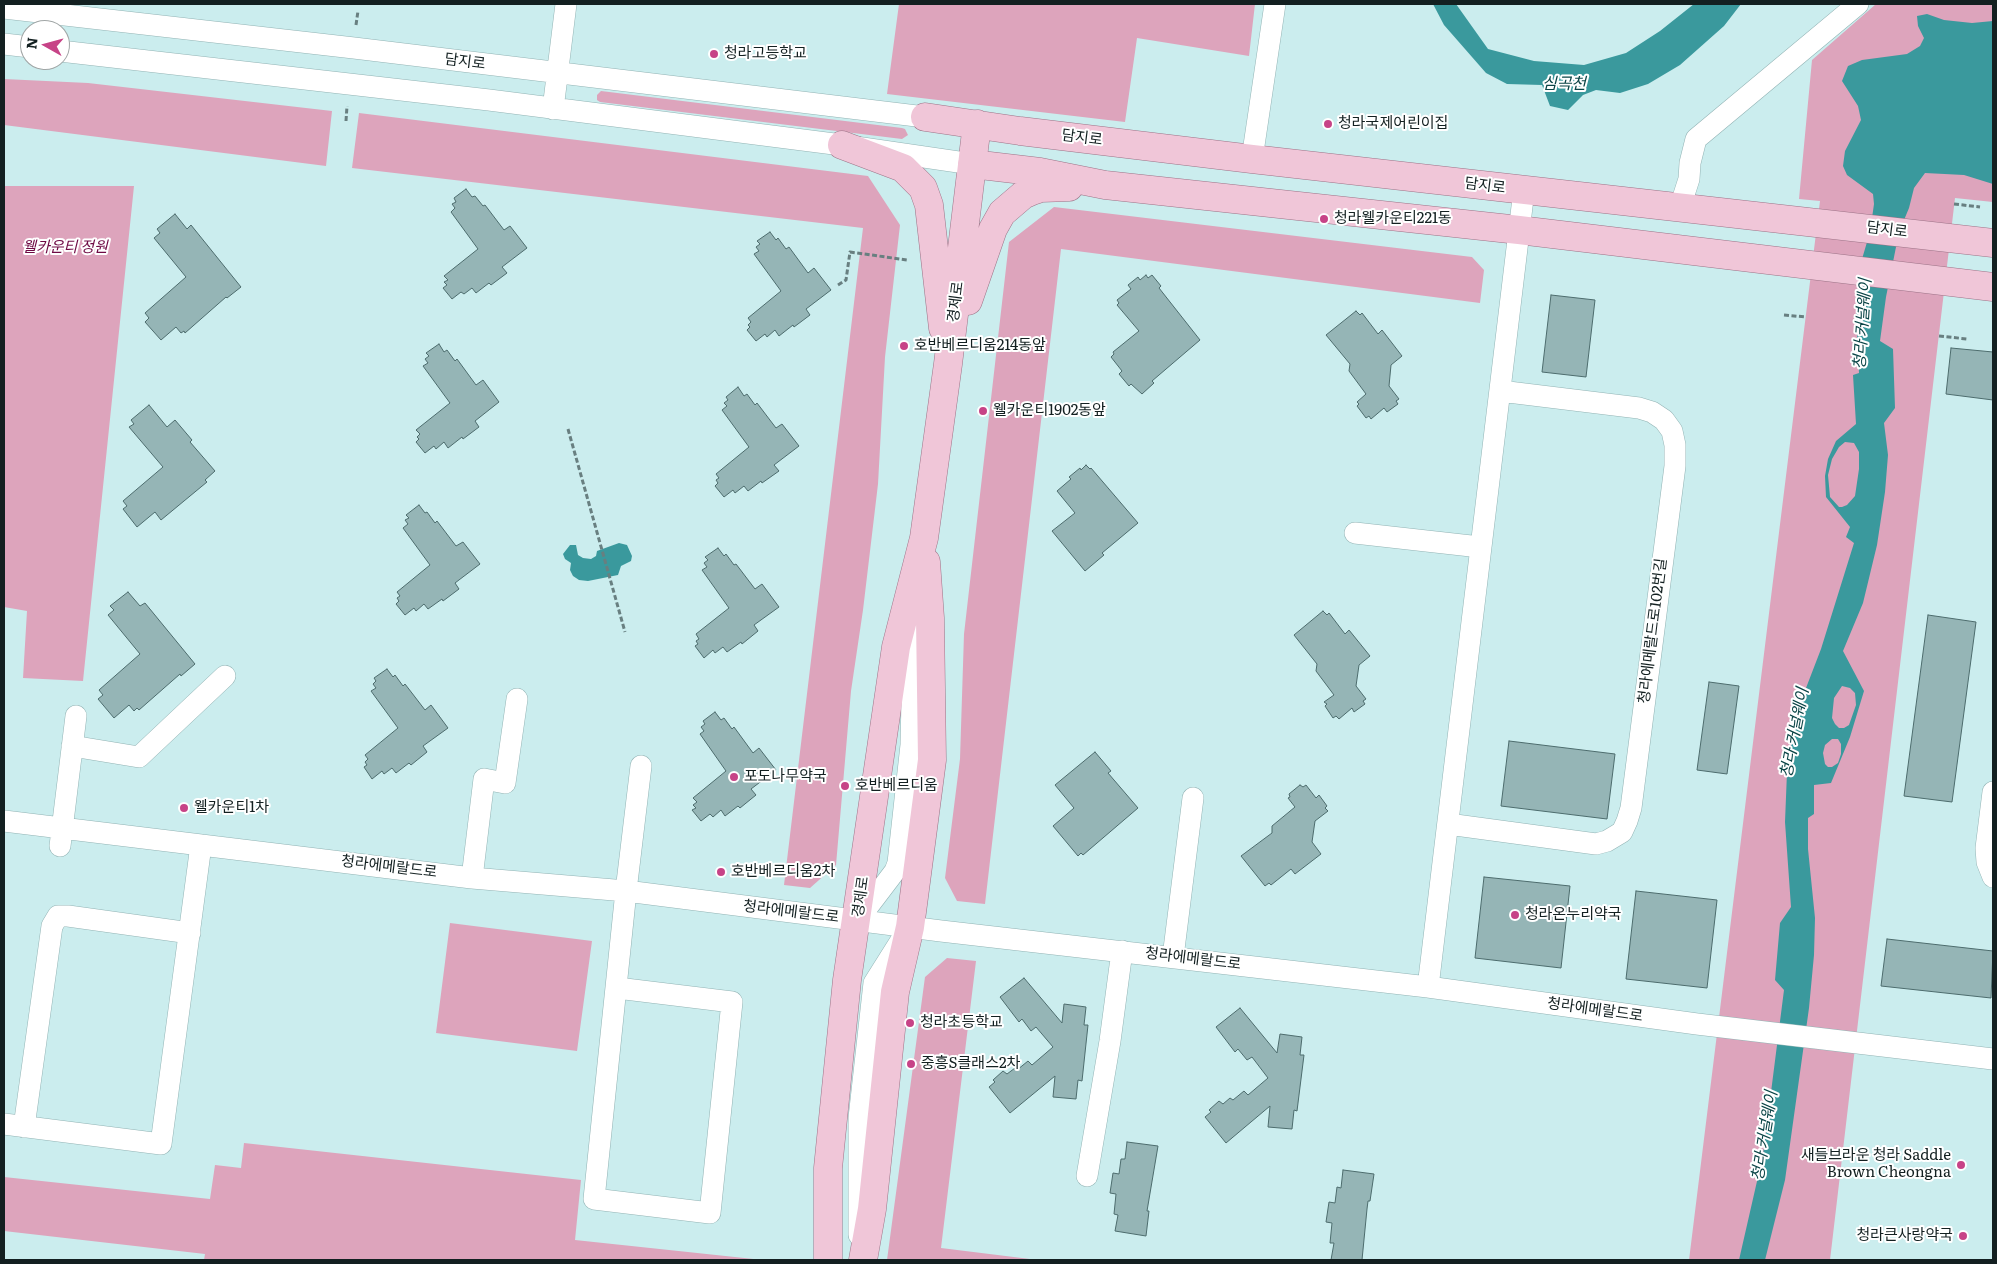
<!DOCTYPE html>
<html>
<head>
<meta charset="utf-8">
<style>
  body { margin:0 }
  #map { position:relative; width:1997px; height:1264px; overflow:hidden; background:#cbedee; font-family:Literata,serif }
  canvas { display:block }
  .frame { position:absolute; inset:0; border:5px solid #132021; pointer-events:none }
  .north { position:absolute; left:20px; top:20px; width:50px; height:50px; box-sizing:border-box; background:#fff; border:1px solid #a1a6a6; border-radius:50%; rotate:277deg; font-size:14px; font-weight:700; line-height:20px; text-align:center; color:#132021 }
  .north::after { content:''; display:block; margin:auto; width:18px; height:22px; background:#c74387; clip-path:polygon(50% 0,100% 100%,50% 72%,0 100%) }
</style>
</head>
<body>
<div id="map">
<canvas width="1997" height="1264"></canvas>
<div class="frame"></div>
<div class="north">N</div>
</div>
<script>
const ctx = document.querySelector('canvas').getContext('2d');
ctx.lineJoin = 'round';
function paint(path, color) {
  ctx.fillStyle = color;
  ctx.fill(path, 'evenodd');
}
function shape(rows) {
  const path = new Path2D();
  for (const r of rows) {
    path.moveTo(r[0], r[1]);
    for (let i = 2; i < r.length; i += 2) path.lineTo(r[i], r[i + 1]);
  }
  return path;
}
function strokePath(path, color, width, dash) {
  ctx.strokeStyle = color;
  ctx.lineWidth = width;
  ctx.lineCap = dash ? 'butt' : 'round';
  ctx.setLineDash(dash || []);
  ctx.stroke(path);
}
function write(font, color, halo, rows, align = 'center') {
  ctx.font = font + ' Literata,"Noto Sans KR",serif';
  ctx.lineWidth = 4;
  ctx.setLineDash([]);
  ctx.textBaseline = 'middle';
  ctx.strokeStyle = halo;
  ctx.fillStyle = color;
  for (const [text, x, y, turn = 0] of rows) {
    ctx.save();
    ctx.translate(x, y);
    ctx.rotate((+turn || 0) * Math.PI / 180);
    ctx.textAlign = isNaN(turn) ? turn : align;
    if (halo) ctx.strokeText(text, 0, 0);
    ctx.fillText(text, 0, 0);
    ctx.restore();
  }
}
const green = shape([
  [899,4,1255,4,1249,56,1137,38,1125,122,887,94],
  [1876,4,1993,4,1993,202,1955,198,1830,1260,1689,1260,1820,201,1799,199,1812,60],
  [4,79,88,83,332,111,326,166,4,125],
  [601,91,902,128,905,129,908,135,902,139,600,102,597,100,597,95],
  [359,113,868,176,900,225,885,357,878,484,863,610,851,691,836,865,810,888,784,885,863,228,352,168],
  [4,186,134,186,83,681,23,678,27,611,4,607],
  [1054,207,1472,257,1484,270,1480,303,1061,249,985,904,957,901,945,878,960,759,964,634,1009,242],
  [450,923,592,941,577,1051,436,1033],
  [947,958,976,961,941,1248,1038,1260,887,1260,925,977],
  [244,1143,581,1180,575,1240,763,1260,204,1260,205,1254,4,1231,4,1177,210,1199,215,1165,241,1168]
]);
const water = shape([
  [1433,4,1456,4,1488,49,1534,61,1584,65,1626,53,1660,31,1694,4,1741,4,1724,26,1680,65,1648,84,1620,93,1596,90,1583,95,1568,110,1550,106,1542,85,1507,84,1486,73,1444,25],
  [1927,14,1944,20,1972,23,1993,21,1993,184,1964,175,1925,173,1914,188,1909,208,1899,232,1886,297,1880,341,1893,349,1895,408,1884,423,1888,455,1885,492,1877,545,1863,603,1843,651,1864,691,1850,737,1831,783,1814,785,1814,814,1808,818,1808,849,1815,918,1814,955,1809,1008,1785,1180,1765,1260,1739,1260,1763,1155,1784,990,1775,980,1780,923,1791,907,1785,822,1787,772,1796,714,1821,649,1854,543,1846,537,1850,527,1826,497,1825,476,1828,459,1836,441,1856,424,1853,375,1859,373,1856,313,1862,259,1870,232,1874,204,1873,194,1847,175,1843,166,1845,151,1861,120,1858,106,1842,81,1848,66,1862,60,1907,54,1920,46,1924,38,1918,26,1917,16],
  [1845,442,1854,443,1859,452,1859,469,1855,496,1847,505,1842,507,1839,507,1830,497,1828,475,1832,459,1839,447],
  [1842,686,1850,688,1855,693,1856,705,1849,725,1844,728,1839,728,1835,724,1832,718,1834,698],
  [1832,739,1838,739,1841,744,1841,754,1838,763,1832,767,1828,767,1825,764,1823,753,1825,745],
  [619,543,627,545,632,556,631,561,621,566,618,575,588,581,579,580,573,576,570,570,571,563,565,559,563,554,570,545,576,545,578,555,583,558,591,559,596,556,597,551]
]);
const building = shape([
  [466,189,472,197,475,196,483,206,485,205,504,230,510,226,527,248,502,267,507,273,491,285,489,283,476,293,472,288,464,294,461,292,452,299,443,288,447,285,444,282,448,280,444,276,478,249,451,212,455,208,452,204,456,202,454,198,466,189],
  [175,214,187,229,191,225,241,287,227,298,226,297,185,333,184,331,181,333,176,327,161,340,145,322,149,318,145,313,186,277,154,238,160,233,157,229,175,214],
  [770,232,776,240,778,238,786,249,789,247,808,273,814,268,831,290,806,309,810,315,794,327,793,325,779,336,775,330,767,337,765,334,756,341,747,330,750,327,748,325,751,322,748,318,781,291,754,254,759,251,756,247,760,244,757,241,770,232],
  [1146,275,1148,278,1152,275,1161,286,1159,288,1200,340,1152,381,1154,383,1142,394,1131,384,1129,386,1119,374,1122,371,1111,357,1114,354,1113,352,1139,331,1117,305,1119,303,1117,300,1131,289,1128,285,1138,277,1140,280,1146,275],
  [1551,295,1595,300,1586,377,1542,372,1551,295],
  [1356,311,1360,315,1362,313,1378,334,1382,330,1402,356,1391,365,1389,386,1399,399,1396,401,1398,404,1387,412,1384,408,1371,419,1369,416,1366,418,1357,406,1359,404,1357,402,1366,394,1349,371,1350,364,1326,335,1356,311],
  [439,344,444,352,447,350,455,361,457,359,476,385,483,380,499,402,475,421,479,427,463,439,462,437,448,448,444,442,436,449,434,446,425,453,416,442,419,439,417,437,420,434,416,430,450,403,423,366,428,363,425,359,429,356,426,353,439,344],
  [1951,348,1993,352,1993,400,1946,394,1951,348],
  [738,387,744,396,747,394,755,405,757,403,776,428,782,424,799,446,774,465,779,471,762,483,761,481,748,491,744,486,735,493,733,490,724,497,715,486,718,483,716,480,719,478,716,474,749,447,722,410,727,406,724,403,728,400,726,397,738,387],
  [149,405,167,427,175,420,192,440,190,442,215,471,205,480,207,482,161,520,155,512,137,527,123,509,127,506,123,501,163,467,129,427,134,424,131,420,149,405],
  [1086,465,1090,469,1091,468,1138,523,1102,553,1104,555,1085,571,1052,531,1075,513,1057,491,1071,479,1069,477,1080,468,1081,470,1086,465],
  [419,505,425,513,427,512,435,523,437,521,456,546,463,542,480,564,455,583,459,589,443,601,442,599,428,609,424,604,416,611,414,608,405,615,396,604,399,601,397,598,400,596,397,592,430,565,403,528,408,524,405,520,409,518,406,515,419,505],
  [718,548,724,556,726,554,734,565,736,564,755,589,762,584,779,607,754,625,758,631,742,644,741,642,727,652,723,647,715,653,713,650,704,658,695,646,698,644,696,641,699,639,696,634,729,608,702,570,707,567,704,563,708,560,705,557,718,548],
  [128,592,140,606,145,603,195,664,181,676,180,674,139,710,137,708,134,711,129,705,114,718,98,699,103,695,99,690,140,654,108,615,114,610,110,606,128,592],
  [1323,611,1327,615,1329,613,1345,634,1349,630,1370,656,1359,665,1356,686,1366,699,1363,701,1365,704,1354,712,1352,708,1339,719,1336,716,1333,718,1325,706,1327,704,1324,702,1334,695,1316,671,1317,664,1294,635,1323,611],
  [1928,615,1976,622,1952,802,1904,796,1928,615],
  [387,669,393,677,395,675,403,686,405,684,425,710,431,705,448,728,423,746,427,752,411,765,409,763,396,773,392,768,384,774,382,771,372,779,364,767,367,765,365,762,368,759,365,755,398,728,371,691,376,688,373,684,376,681,374,678,387,669],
  [1709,682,1739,686,1727,774,1697,770,1709,682],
  [715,712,721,720,724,718,732,729,734,727,753,753,759,748,776,770,751,789,756,795,740,808,738,806,725,816,721,810,713,817,710,814,701,821,692,810,696,808,693,805,697,802,693,798,726,771,700,734,704,731,701,727,705,724,703,721,715,712],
  [1509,741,1615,754,1607,819,1501,806,1509,741],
  [1095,752,1111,771,1108,773,1138,808,1083,855,1081,853,1078,856,1053,826,1074,808,1055,785,1095,752],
  [1300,785,1303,787,1306,785,1316,798,1319,795,1327,806,1325,808,1328,811,1315,821,1312,842,1321,854,1295,874,1291,869,1271,885,1269,883,1265,886,1241,856,1272,833,1272,826,1295,807,1288,798,1290,797,1289,794,1300,785],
  [1484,877,1570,886,1561,968,1475,958,1484,877],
  [1636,891,1717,900,1707,988,1626,979,1636,891],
  [1887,939,1993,951,1991,998,1881,986,1887,939],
  [1024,978,1062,1023,1064,1004,1086,1007,1084,1025,1088,1025,1082,1081,1078,1080,1076,1099,1053,1097,1055,1076,1010,1113,989,1087,995,1082,993,1080,1003,1071,1007,1074,1015,1068,1017,1070,1028,1061,1032,1065,1053,1047,1036,1027,1031,1031,1022,1019,1019,1022,1000,997,1024,978],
  [1240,1008,1277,1053,1280,1034,1302,1037,1300,1055,1304,1055,1297,1111,1294,1110,1292,1129,1268,1127,1270,1106,1226,1143,1205,1117,1211,1112,1209,1110,1219,1101,1223,1104,1230,1098,1233,1100,1244,1091,1248,1095,1268,1078,1252,1057,1247,1060,1238,1049,1235,1052,1216,1027,1240,1008],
  [1127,1142,1158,1146,1147,1211,1149,1211,1146,1236,1115,1231,1118,1215,1114,1214,1116,1194,1110,1193,1113,1173,1119,1174,1121,1159,1125,1159,1127,1142],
  [1343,1170,1374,1174,1370,1201,1368,1201,1367,1209,1362,1260,1331,1260,1334,1243,1330,1243,1332,1223,1326,1222,1329,1202,1335,1203,1337,1187,1341,1188,1343,1170]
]);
const path = shape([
  [356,25,358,11],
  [346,121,347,106],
  [1954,204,1980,207],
  [838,285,846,280,850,252,907,260],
  [1784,315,1806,317],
  [1939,336,1967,339],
  [568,429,625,632]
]);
const minor = shape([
  [4,8,354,48,925,117],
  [4,44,30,47],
  [60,51,489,100,842,145,972,164],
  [553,109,566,4],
  [1252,159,1275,4],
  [1680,207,1689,179,1690,163,1696,139,1858,4],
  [1355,533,1480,547],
  [72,746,139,757,225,676],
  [1993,792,1986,848,1987,862,1993,877],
  [4,821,472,878,626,891,941,931,1428,987,1697,1024,1993,1059],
  [1448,824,1596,844,1607,841,1622,832,1627,821,1631,808,1675,466,1675,445,1672,431,1664,420,1652,412,1639,408,1500,391],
  [60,846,76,716],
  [472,878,484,779,505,783,517,699],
  [857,921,895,871,898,863,911,745,914,606],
  [1173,957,1193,798],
  [1428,987,1524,190],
  [617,988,732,1002,710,1213,594,1199,626,891,641,766],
  [4,1124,161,1144,201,845],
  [24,1127,52,926,58,916,68,916,190,933],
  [1087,1176,1110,1041,1122,951],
  [859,1235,859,1118,874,983,903,937]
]);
const major = shape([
  [925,117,1020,131,1252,159,1993,243],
  [842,145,903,168,923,188,929,205,943,328],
  [972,164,1040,172,1105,185,1519,230,1993,287],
  [968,301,993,229,1002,213,1023,195,1032,191,1041,188,1069,187],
  [828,1260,828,1168,847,980,896,647,924,538,948,364,977,124],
  [863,1260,872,1209,895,992,910,927,932,760,930,618,926,562]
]);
const markers = [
  [714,54,5,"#c74387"],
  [1328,124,5,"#c74387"],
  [1324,219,5,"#c74387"],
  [904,346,5,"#c74387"],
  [983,411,5,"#c74387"],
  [734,777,5,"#c74387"],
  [845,786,5,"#c74387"],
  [184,808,5,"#c74387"],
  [721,872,5,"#c74387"],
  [1515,915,5,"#c74387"],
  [910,1023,5,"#c74387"],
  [911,1064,5,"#c74387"],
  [1961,1165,5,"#c74387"],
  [1963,1236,5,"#c74387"]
];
const poiNames = [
  ["청라고등학교",724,54],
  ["청라국제어린이집",1338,124],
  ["청라웰카운티221동",1334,219],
  ["호반베르디움214동앞",914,346],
  ["웰카운티1902동앞",993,411],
  ["포도나무약국",744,777],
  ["호반베르디움",855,786],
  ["웰카운티1차",194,808],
  ["호반베르디움2차",731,872],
  ["청라온누리약국",1525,915],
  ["청라초등학교",920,1023],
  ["중흥S클래스2차",921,1064],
  ["새들브라운 청라 Saddle",1951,1156,"right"],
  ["Brown Cheongna",1951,1173,"right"],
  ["청라큰사랑약국",1953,1236,"right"]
];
const streetNames = [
  ["담지로",465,62,7],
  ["담지로",1082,138,7],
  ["담지로",1485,186,7],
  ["담지로",1887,230,7],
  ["경제로",956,302,-83],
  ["청라에메랄드로102번길",1653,631,-83],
  ["청라에메랄드로",389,867,7],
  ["경제로",861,897,-82],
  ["청라에메랄드로",791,912,7],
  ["청라에메랄드로",1193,959,7],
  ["청라에메랄드로",1595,1010,8]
];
const parkNames = [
  ["웰카운티 정원",65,248]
];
const waterNames = [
  ["심곡천",1564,84],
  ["청라 커널웨이",1863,324,-86],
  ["청라 커널웨이",1795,733,-79],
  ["청라 커널웨이",1765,1136,-81]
];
paint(green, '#dda4bc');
paint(water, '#3a999d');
paint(building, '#95b5b6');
strokePath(building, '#4d6c6d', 1);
strokePath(minor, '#92b3b4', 22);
strokePath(major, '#9c7387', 29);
strokePath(path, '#687f80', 3, [5, 2.5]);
strokePath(minor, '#fff', 21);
strokePath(major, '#f0c6d8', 28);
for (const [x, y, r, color] of markers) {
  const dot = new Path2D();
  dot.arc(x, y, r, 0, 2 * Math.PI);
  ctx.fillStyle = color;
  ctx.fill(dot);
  strokePath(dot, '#fff', 2);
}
write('15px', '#132021', '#fff', poiNames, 'left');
write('15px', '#132021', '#fff', streetNames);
write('italic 15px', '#6e0a44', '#fff', parkNames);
write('italic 16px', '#0a4446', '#fff', waterNames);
</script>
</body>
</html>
